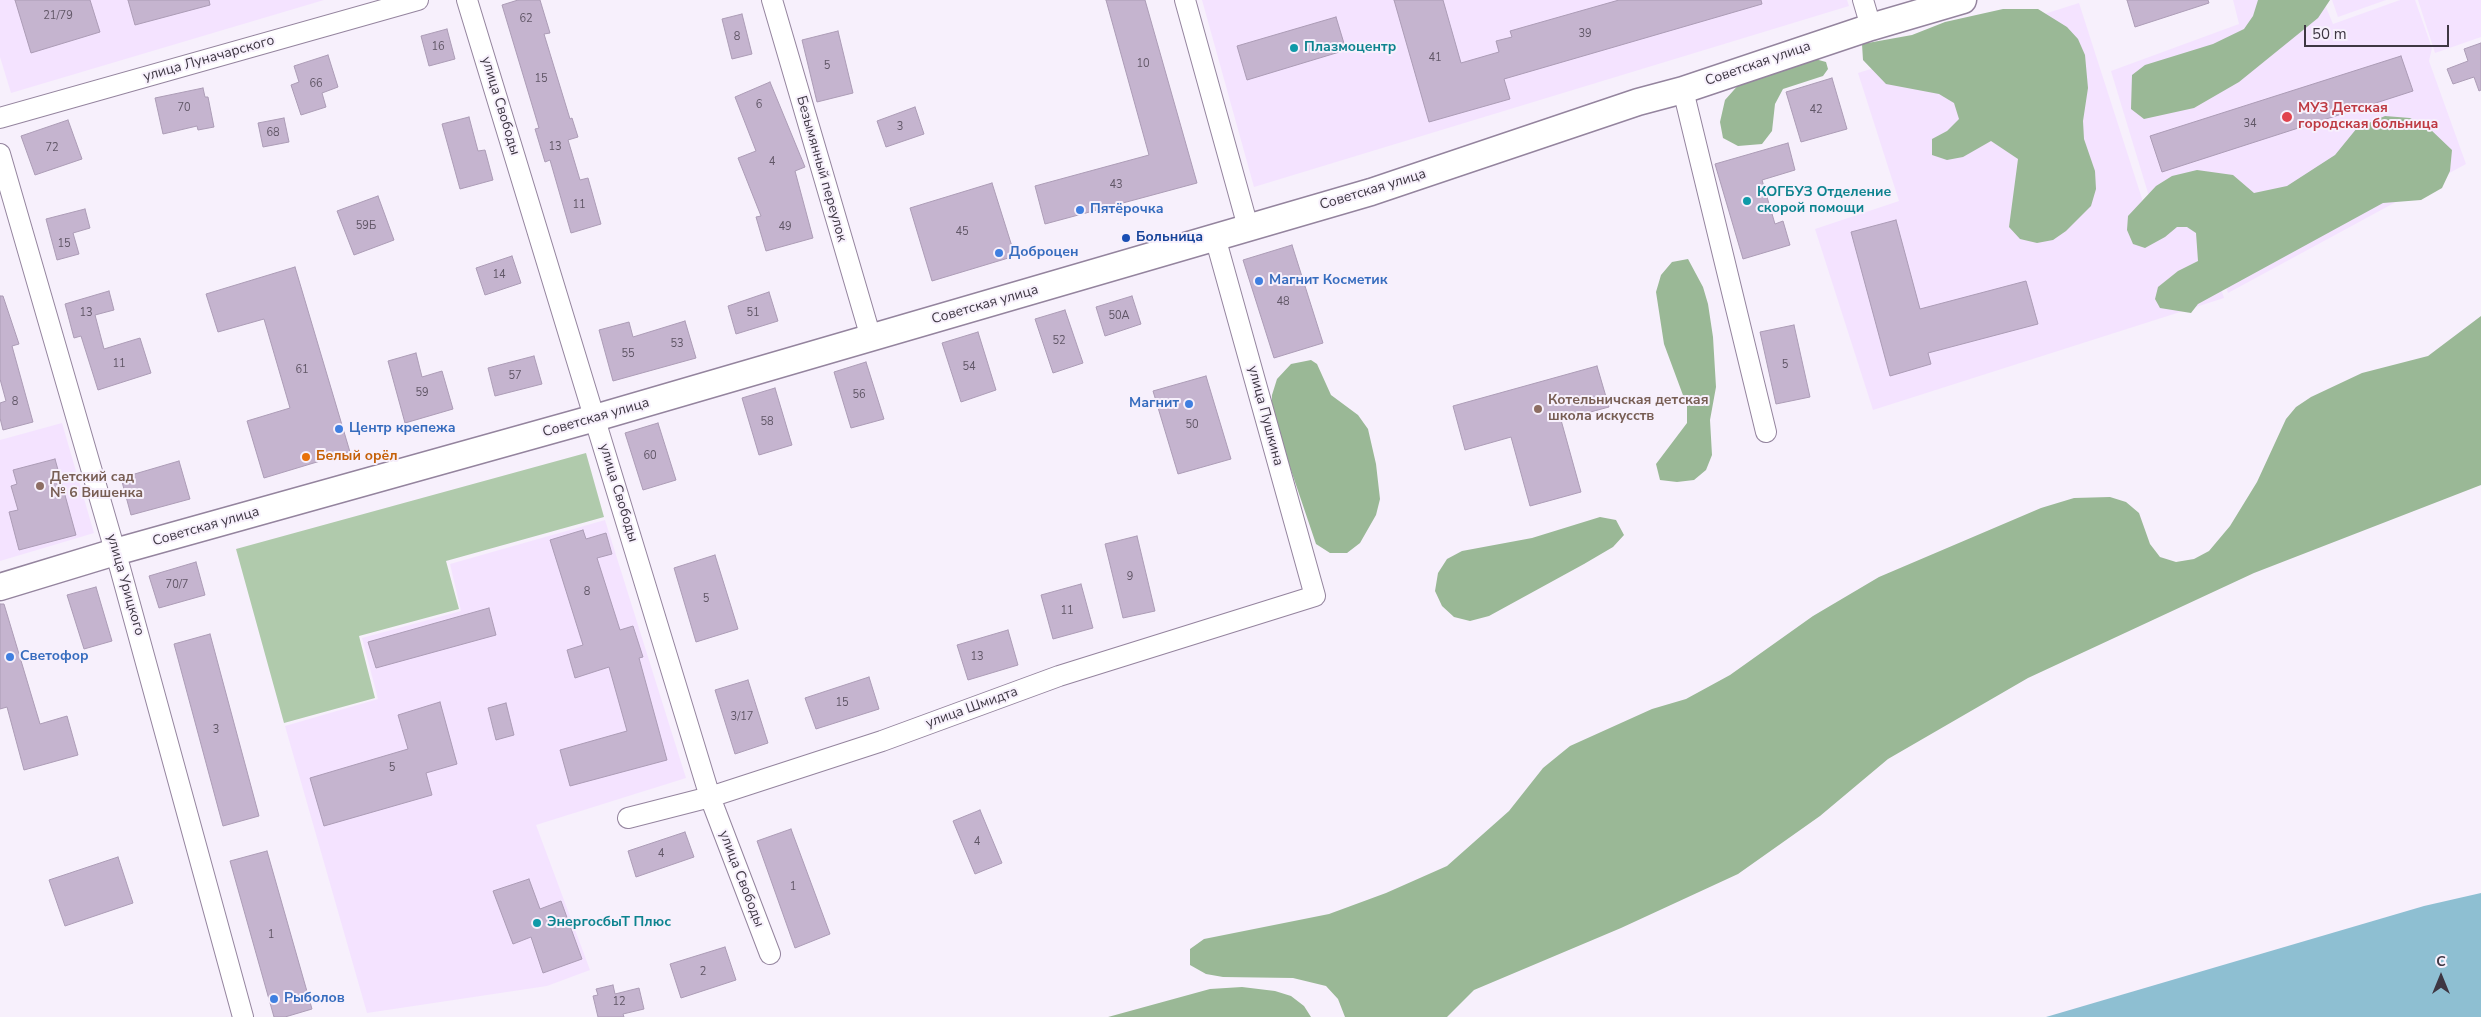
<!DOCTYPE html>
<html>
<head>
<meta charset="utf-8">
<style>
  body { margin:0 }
  #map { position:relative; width:2481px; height:1017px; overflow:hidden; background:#f7f0fc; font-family:"Nunito Sans",sans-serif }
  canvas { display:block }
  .north { position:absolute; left:2416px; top:952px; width:50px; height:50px; -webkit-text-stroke:4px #f7f0fc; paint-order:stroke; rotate:0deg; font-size:14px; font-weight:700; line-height:20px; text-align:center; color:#3e3743 }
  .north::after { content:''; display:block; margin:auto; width:18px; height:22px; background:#3e3743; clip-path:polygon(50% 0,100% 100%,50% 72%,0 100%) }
  .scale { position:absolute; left:2304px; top:25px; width:145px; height:22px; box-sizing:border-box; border:2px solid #3e3743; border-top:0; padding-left:6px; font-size:15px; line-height:18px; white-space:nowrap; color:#3e3743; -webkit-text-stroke:4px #f7f0fc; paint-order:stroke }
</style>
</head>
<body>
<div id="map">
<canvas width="2481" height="1017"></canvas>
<div class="north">С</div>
<div class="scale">50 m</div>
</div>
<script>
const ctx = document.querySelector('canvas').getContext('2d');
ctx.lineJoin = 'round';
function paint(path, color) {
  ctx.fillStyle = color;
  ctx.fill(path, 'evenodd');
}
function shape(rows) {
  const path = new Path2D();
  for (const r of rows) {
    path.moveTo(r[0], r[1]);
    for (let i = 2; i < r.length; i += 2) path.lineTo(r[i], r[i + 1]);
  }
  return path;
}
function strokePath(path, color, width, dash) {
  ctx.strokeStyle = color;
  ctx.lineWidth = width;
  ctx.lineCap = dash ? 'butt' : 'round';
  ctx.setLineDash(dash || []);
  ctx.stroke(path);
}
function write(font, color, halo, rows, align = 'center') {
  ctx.font = font + ' "Nunito Sans",sans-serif';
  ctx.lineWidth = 4;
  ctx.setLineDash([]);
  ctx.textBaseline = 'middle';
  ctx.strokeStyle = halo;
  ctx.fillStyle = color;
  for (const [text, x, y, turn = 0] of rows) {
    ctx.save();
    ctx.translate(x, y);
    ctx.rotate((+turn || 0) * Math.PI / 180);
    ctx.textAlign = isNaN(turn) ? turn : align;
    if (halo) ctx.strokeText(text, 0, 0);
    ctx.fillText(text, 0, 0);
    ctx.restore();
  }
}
const built = shape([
  [0,0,324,0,11,93,0,57],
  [1202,0,1847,0,1849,6,1254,187],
  [2233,0,2323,0,2333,24,2400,0,2415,0,2432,48,2429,61,2466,164,2228,293,2194,190,2151,203,2111,71,2239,24],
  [2332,0,2386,0,2338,17],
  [2418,0,2481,0,2481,37,2435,53],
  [2079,3,2145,208,2191,194,2224,298,1873,410,1815,229,1899,201,1858,73],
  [62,423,94,533,0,561,0,440],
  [605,520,686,778,536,825,590,970,547,986,367,1013,285,726,378,699,362,638,461,611,450,564]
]);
const green = shape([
  [586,453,604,517,446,561,459,609,359,636,375,698,284,723,236,549]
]);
const forest = shape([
  [2258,0,2330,0,2318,18,2239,82,2194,108,2144,119,2131,109,2132,75,2145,65,2213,44,2244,29,2253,16],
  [2003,9,2038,9,2067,27,2078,39,2085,55,2088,88,2083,121,2084,139,2095,171,2096,189,2091,206,2066,231,2053,240,2037,243,2020,239,2009,227,2018,159,1991,141,1963,157,1947,160,1932,155,1932,139,1947,131,1959,119,1954,103,1939,94,1886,84,1863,60,1862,44,1912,35,1945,22],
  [1815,59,1826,62,1828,69,1823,76,1783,89,1775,104,1772,131,1762,144,1738,146,1723,138,1720,122,1725,100,1741,82],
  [2385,116,2410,118,2430,129,2452,150,2450,171,2442,188,2421,200,2383,203,2198,304,2191,313,2160,308,2155,299,2158,287,2178,271,2198,261,2196,233,2187,227,2177,227,2165,237,2145,248,2133,244,2127,230,2128,216,2156,186,2172,176,2197,170,2233,175,2254,193,2287,186,2335,155,2357,128],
  [1688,259,1703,287,1708,304,1713,337,1716,387,1710,420,1712,455,1706,470,1694,480,1677,482,1660,480,1656,464,1687,423,1687,406,1664,344,1656,292,1661,275,1672,262],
  [2481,316,2481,485,2254,573,2028,678,1888,759,1820,816,1738,874,1621,928,1474,990,1447,1017,1345,1017,1338,999,1326,986,1293,978,1223,977,1206,974,1190,965,1190,949,1204,939,1329,914,1386,893,1447,866,1509,811,1543,768,1570,746,1652,709,1686,699,1730,675,1813,616,1879,577,2041,508,2074,498,2110,497,2126,502,2139,513,2150,544,2160,557,2176,562,2194,559,2209,551,2230,526,2257,482,2286,419,2296,407,2311,397,2362,373,2428,356],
  [1311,360,1317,364,1331,395,1358,415,1368,429,1376,464,1380,499,1376,515,1360,543,1347,553,1330,553,1316,544,1271,411,1272,395,1277,379,1291,364],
  [1600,517,1616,520,1624,535,1613,547,1584,564,1489,616,1470,621,1454,617,1442,606,1435,591,1438,573,1447,559,1462,551,1532,538],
  [1242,987,1275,991,1291,996,1304,1006,1311,1017,1108,1017,1210,989]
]);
const water = shape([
  [2481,893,2481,1017,2046,1017,2424,906]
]);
const building = shape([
  [15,0,90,0,100,32,31,53,15,0],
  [128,0,209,0,210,5,135,25,128,0],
  [518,0,540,0,550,33,544,34,570,119,572,118,578,137,568,140,580,180,588,178,601,224,571,233,550,160,545,162,535,129,539,128,502,5,518,0],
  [1106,0,1145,0,1197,183,1045,224,1035,186,1149,155,1106,0],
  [1394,0,1443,0,1461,63,1499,52,1496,41,1512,37,1510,31,1619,0,1761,0,1762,4,1504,79,1510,99,1429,122,1394,0],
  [2127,0,2208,0,2209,3,2135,27,2127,0],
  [742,14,752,54,732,59,722,19,742,14],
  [1336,17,1346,50,1247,80,1237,46,1336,17],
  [447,29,455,59,429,66,421,36,447,29],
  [838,31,853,93,817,102,802,40,838,31],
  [2481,43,2481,90,2479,91,2474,77,2453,84,2447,69,2468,61,2464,49,2481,43],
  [328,55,338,87,322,93,326,107,301,115,291,85,299,82,294,66,328,55],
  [2401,56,2413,91,2162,172,2150,136,2401,56],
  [1832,78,1847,129,1801,142,1786,92,1832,78],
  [770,82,805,167,795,171,813,238,766,251,756,217,761,216,738,158,756,151,735,97,770,82],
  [203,88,205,97,208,97,214,127,198,130,197,126,163,134,155,98,203,88],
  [915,107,924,134,886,147,877,121,915,107],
  [469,117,478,151,485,150,493,180,460,189,442,124,469,117],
  [284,118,289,142,263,147,258,123,284,118],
  [68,120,82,159,35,175,21,136,68,120],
  [1788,143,1795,170,1762,180,1775,224,1783,221,1790,245,1743,259,1715,164,1788,143],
  [992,183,1015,256,932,281,910,208,992,183],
  [378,196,394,240,354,255,337,211,378,196],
  [85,209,90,228,73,233,79,254,57,260,46,219,85,209],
  [1896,220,1920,309,2026,281,2038,324,1928,353,1931,364,1890,376,1851,232,1896,220],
  [1292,245,1323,343,1274,358,1243,260,1292,245],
  [512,256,521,283,485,295,476,268,512,256],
  [295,267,350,452,264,478,247,421,290,408,264,319,218,332,206,294,295,267],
  [109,291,114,310,95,315,104,349,140,338,151,373,98,390,81,336,74,338,65,304,109,291],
  [769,292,778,321,736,334,728,306,769,292],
  [0,296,3,296,19,344,12,346,33,422,3,430,0,418,0,403,6,401,0,379,0,296],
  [1132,296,1141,324,1105,336,1096,307,1132,296],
  [1065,310,1083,363,1053,373,1035,319,1065,310],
  [685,321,696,358,613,381,599,330,629,322,633,337,685,321],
  [1794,325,1810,397,1776,404,1760,332,1794,325],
  [978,332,996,390,961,402,942,343,978,332],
  [416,353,422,377,442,371,453,409,405,423,388,361,416,353],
  [534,356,542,384,495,396,488,368,534,356],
  [866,362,884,419,851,428,834,372,866,362],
  [1597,366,1609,407,1561,420,1581,492,1530,506,1511,437,1465,450,1453,406,1597,366],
  [1206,376,1231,459,1178,474,1153,391,1206,376],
  [775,388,792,445,759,455,742,398,775,388],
  [658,423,676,480,643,490,625,433,658,423],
  [55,459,76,535,19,550,9,512,18,510,11,486,17,484,13,470,55,459],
  [179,461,190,499,131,515,121,478,179,461],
  [583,530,586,539,606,533,612,554,597,558,620,630,633,626,643,657,639,658,667,760,570,786,560,750,627,731,609,667,575,678,567,650,583,645,550,540,583,530],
  [1137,536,1155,611,1123,618,1105,544,1137,536],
  [715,555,738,629,696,642,674,568,715,555],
  [196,562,205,595,159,608,149,576,196,562],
  [1081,584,1093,628,1053,639,1041,595,1081,584],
  [96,587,112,641,84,649,67,595,96,587],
  [0,604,4,604,40,724,67,716,78,755,24,770,7,707,0,709,0,604],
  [489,608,496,635,376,668,368,642,489,608],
  [1008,630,1018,665,968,680,957,645,1008,630],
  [210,634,259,816,223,826,174,644,210,634],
  [869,677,879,709,816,729,805,698,869,677],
  [748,680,768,743,735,754,715,690,748,680],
  [440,702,457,764,426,773,432,795,324,826,310,778,408,749,398,715,440,702],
  [506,703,514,735,496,740,488,708,506,703],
  [980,810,1002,863,975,874,953,821,980,810],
  [791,829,830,934,795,948,757,841,791,829],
  [685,832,694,857,636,877,628,851,685,832],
  [267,851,312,1009,285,1017,274,1017,230,861,267,851],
  [118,857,133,903,65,926,49,880,118,857],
  [529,879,540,909,561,901,582,959,543,973,531,937,513,944,493,891,529,879],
  [725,947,736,980,681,998,670,964,725,947],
  [613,985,615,994,639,988,644,1009,623,1014,624,1017,598,1017,593,996,598,995,596,989,613,985]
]);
const minor = shape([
  [467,0,710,797,770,954],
  [772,0,871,338],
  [1185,0,1248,227],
  [1863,0,1871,27],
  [1683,90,1766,432],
  [0,118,418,0],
  [0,154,120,568,243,1017],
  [628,818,710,797,882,741,1059,676,1315,596,1215,237]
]);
const major = shape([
  [0,587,115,552,595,418,1371,192,1638,102,1683,90,1871,27,1963,0]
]);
const markers = [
  [1294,48,5,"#0f9aa8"],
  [2287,117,6,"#e0444e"],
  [1747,201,5,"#0f9aa8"],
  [1080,210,5,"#3f7fe0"],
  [1126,238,5,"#1a4fb4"],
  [999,253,5,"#3f7fe0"],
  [1259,281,5,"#3f7fe0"],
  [1189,404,5,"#3f7fe0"],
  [1538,409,5,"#8d6e63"],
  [339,429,5,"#3f7fe0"],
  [306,457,5,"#e8710a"],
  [40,486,5,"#8d6e63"],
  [10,657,5,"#3f7fe0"],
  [537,923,5,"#0f9aa8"],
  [274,999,5,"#3f7fe0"]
];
const numberNames = [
  ["21/79",58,16],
  ["62",526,19],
  ["39",1585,34],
  ["8",737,37],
  ["16",438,47],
  ["41",1435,58],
  ["10",1143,64],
  ["5",827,66],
  ["15",541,79],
  ["66",316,84],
  ["6",759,105],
  ["70",184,108],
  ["42",1816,110],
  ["34",2250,124],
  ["3",900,127],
  ["68",273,133],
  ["13",555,147],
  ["72",52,148],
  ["4",772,162],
  ["43",1116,185],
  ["11",579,205],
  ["59Б",366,226],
  ["49",785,227],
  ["45",962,232],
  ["15",64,244],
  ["14",499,275],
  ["48",1283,302],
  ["13",86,313],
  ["51",753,313],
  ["50А",1119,316],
  ["52",1059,341],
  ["53",677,344],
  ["55",628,354],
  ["11",119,364],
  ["5",1785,365],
  ["54",969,367],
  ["61",302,370],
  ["57",515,376],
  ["59",422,393],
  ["56",859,395],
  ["8",15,402],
  ["58",767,422],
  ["50",1192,425],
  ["60",650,456],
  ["9",1130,577],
  ["70/7",177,585],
  ["8",587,592],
  ["5",706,599],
  ["11",1067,611],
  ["13",977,657],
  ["15",842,703],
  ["3/17",742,717],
  ["3",216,730],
  ["5",392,768],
  ["4",977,842],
  ["4",661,854],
  ["1",793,887],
  ["1",271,935],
  ["2",703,972],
  ["12",619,1002]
];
const cultureNames = [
  ["Плазмоцентр",1304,48],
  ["КОГБУЗ Отделение",1757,193],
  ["скорой помощи",1757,209],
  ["ЭнергосбыТ Плюс",547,923]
];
const streetNames = [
  ["улица Луначарского",209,59,-16],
  ["Советская улица",1758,64,-19],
  ["улица Свободы",500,106,73],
  ["Безымянный переулок",821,169,74],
  ["Советская улица",1373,190,-17],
  ["Советская улица",985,305,-16],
  ["улица Пушкина",1265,416,75],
  ["Советская улица",596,418,-16],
  ["улица Свободы",618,493,73],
  ["Советская улица",206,527,-16],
  ["улица Урицкого",125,585,74],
  ["улица Шмидта",972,708,-20],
  ["улица Свободы",741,879,69]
];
const healthNames = [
  ["МУЗ Детская",2298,109],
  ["городская больница",2298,125]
];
const shopNames = [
  ["Пятёрочка",1090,210],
  ["Доброцен",1009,253],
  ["Магнит Косметик",1269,281],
  ["Магнит",1179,404,"right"],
  ["Центр крепежа",349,429],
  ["Светофор",20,657],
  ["Рыболов",284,999]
];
const transitNames = [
  ["Больница",1136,238]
];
const educationNames = [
  ["Котельничская детская",1548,401],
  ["школа искусств",1548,417],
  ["Детский сад",50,478],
  ["№ 6 Вишенка",50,494]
];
const foodNames = [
  ["Белый орёл",316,457]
];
paint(built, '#f4e3ff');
paint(green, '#b0caac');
paint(forest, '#9ab896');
paint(water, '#8ebfd2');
paint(building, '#c5b4cf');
strokePath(building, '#ac9cb6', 1);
strokePath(minor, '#94849e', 22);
strokePath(major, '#94849e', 29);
strokePath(minor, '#fff', 20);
strokePath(major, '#fff', 26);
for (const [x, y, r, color] of markers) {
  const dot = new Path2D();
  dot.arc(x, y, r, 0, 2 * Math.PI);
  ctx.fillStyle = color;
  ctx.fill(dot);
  strokePath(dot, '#f7f0fc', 2);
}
write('11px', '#605666', null, numberNames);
write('bold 14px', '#0d838f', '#f7f0fc', cultureNames, 'left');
write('14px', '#3e3743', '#f7f0fc', streetNames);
write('bold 14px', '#be3a42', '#f7f0fc', healthNames, 'left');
write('bold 14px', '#366cbe', '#f7f0fc', shopNames, 'left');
write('bold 14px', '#164399', '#f7f0fc', transitNames, 'left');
write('bold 14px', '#785e54', '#f7f0fc', educationNames, 'left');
write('bold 14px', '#c56008', '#f7f0fc', foodNames, 'left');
</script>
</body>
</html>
